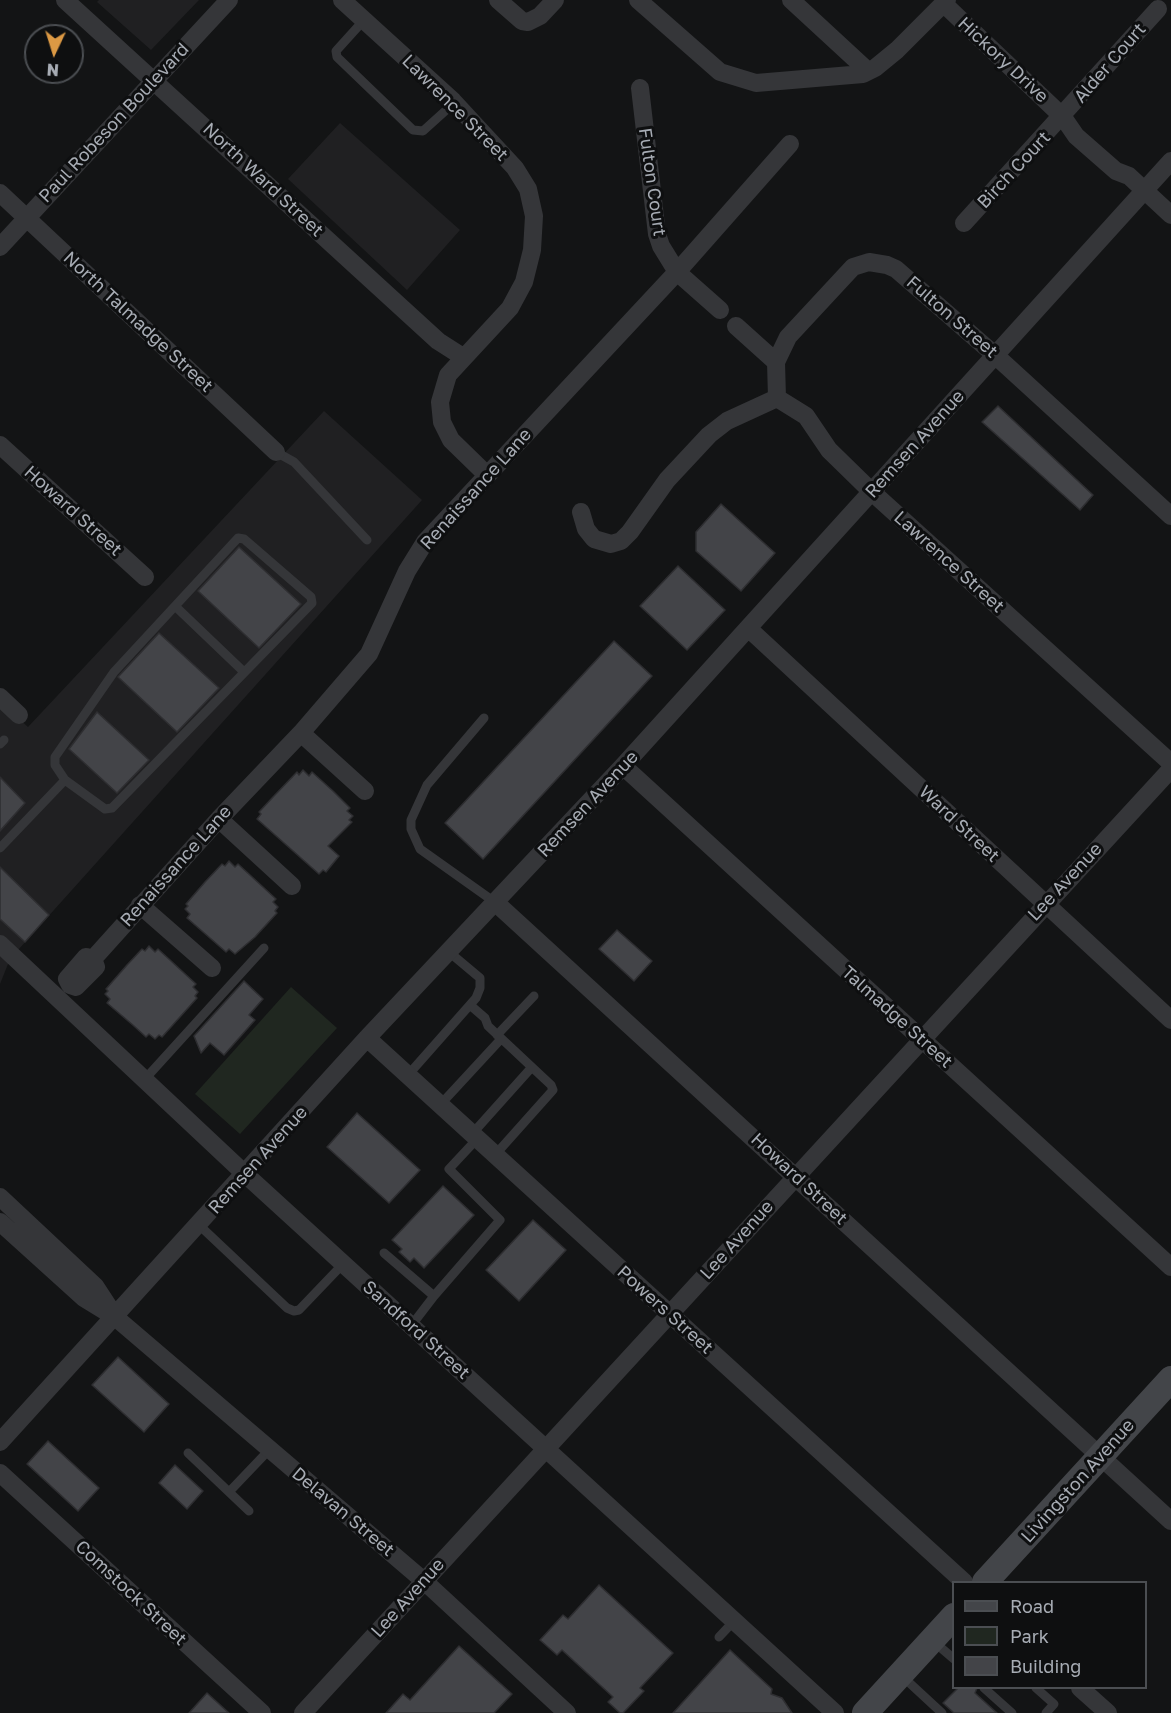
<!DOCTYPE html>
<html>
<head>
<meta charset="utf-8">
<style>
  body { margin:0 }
  #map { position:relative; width:1171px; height:1713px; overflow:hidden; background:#131415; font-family:"Golos Text",sans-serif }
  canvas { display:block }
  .legend { position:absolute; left:952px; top:1581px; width:195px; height:108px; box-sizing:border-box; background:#0e0f10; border:2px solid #4b4e52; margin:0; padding:8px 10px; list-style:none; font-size:18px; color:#a7acb4 }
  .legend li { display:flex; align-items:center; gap:12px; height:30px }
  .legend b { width:30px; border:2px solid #4b4e52 }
  .north { position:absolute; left:24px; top:24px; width:60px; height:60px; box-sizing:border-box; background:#0e0f10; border:2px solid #4b4e52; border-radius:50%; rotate:184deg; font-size:16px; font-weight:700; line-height:24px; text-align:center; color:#a7acb4 }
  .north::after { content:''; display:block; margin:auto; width:21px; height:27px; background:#dc9944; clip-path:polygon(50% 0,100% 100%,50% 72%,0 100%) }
</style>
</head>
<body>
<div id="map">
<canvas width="1171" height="1713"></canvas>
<ul class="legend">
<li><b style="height:8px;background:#434549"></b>Road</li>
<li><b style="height:16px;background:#202720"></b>Park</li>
<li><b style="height:16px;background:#434448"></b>Building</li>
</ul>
<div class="north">N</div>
</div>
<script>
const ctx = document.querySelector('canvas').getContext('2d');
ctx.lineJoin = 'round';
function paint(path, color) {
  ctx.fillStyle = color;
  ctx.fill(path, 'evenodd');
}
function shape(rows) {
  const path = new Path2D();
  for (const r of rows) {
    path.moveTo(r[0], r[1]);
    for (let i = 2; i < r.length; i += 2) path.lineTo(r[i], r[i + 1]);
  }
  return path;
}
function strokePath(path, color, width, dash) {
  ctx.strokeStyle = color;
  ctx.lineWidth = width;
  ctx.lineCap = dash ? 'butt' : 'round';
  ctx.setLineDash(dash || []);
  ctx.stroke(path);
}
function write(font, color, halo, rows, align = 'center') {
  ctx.font = font + ' "Golos Text",sans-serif';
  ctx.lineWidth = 6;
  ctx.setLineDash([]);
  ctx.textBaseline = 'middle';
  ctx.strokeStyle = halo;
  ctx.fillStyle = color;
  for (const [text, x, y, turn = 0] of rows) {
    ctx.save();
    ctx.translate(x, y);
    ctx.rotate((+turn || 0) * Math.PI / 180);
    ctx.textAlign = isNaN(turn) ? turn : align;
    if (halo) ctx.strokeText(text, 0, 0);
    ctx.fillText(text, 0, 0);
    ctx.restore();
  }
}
const built = shape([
  [99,0,199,0,151,50,97,2],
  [340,123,460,230,407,290,288,179],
  [324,411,422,500,10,959,0,984,0,701,28,727]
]);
const green = shape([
  [291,987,337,1028,240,1134,195,1094]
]);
const building = shape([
  [998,406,1093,495,1080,510,982,422,998,406],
  [721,504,775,553,741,591,696,551,696,532,721,504],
  [239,547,301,604,259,648,198,591,239,547],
  [678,566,725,610,687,650,640,606,678,566],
  [159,633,219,688,177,732,118,677,159,633],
  [614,641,652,676,483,859,445,823,614,641],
  [97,712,149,760,117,793,69,749,97,712],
  [303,770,309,776,312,772,333,791,350,808,347,811,353,816,349,820,352,822,328,846,339,856,326,872,323,870,319,874,257,819,261,814,259,812,273,797,297,772,299,775,303,770],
  [0,777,25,803,0,831,0,777],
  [229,861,235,867,238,864,276,899,273,902,278,907,275,911,277,913,255,937,235,954,229,949,226,952,187,918,190,914,185,909,188,906,186,904,205,882,222,864,225,866,229,861],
  [0,867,49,915,25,942,0,919,0,867],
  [617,930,652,961,634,981,599,949,617,930],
  [149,946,155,952,158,949,170,960,196,984,193,987,198,992,195,996,197,998,162,1037,159,1035,155,1039,149,1034,146,1037,134,1026,107,1003,110,999,105,994,108,991,106,989,127,965,142,949,145,951,149,946],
  [244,981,263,999,249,1015,255,1020,224,1055,210,1043,201,1053,194,1036,244,981],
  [357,1113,420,1170,389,1203,327,1147,357,1113],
  [443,1186,474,1215,424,1268,414,1258,410,1262,399,1252,402,1249,392,1240,443,1186],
  [533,1220,566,1250,519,1301,486,1270,533,1220],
  [118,1357,169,1404,144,1432,92,1385,118,1357],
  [48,1441,99,1488,78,1511,27,1464,48,1441],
  [175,1465,203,1491,187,1509,159,1483,175,1465],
  [599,1585,673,1653,640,1688,644,1691,623,1713,620,1713,608,1702,613,1697,562,1650,557,1655,540,1640,563,1615,568,1619,599,1585],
  [459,1646,512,1694,494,1713,386,1713,403,1694,410,1700,459,1646],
  [730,1650,772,1689,771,1694,782,1698,792,1713,673,1713,730,1650],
  [958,1688,977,1688,975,1693,997,1713,954,1713,943,1703,958,1688],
  [207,1693,229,1713,189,1713,207,1693]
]);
const service = shape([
  [364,20,336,51,337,57,413,130,423,131,454,103],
  [276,452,294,462,367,540],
  [238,538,244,539,311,597,312,603,112,808,105,809,65,780,55,765,55,757,114,672,238,538],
  [175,606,244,672],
  [484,718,427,785,411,820,411,829,420,849,496,903],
  [0,744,4,740],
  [0,848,65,780],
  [470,1005,485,1018,488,1026,551,1085,553,1090,495,1155],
  [497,1035,534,996],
  [408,1075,476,998,480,988,480,978,449,952],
  [145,1079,264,948],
  [440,1105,501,1039],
  [472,1134,532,1067],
  [199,1225,287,1308,294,1311,299,1310,343,1264],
  [384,1253,434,1296,500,1220,449,1169,477,1139],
  [411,1326,434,1296],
  [188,1453,229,1492,270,1449],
  [229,1492,249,1511],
  [719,1637,734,1621],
  [933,1641,954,1659],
  [902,1676,942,1713],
  [984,1688,1012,1713],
  [1036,1688,1054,1704,1046,1713]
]);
const minor = shape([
  [65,0,438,341,463,357],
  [342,0,453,101,515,168,528,189,534,216,532,250,524,282,510,308,448,375,440,402,442,422,451,440,487,475],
  [498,0,522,21,528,22,540,16,555,0],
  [638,0,720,72,756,83,863,74,875,68,897,50,947,0],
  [791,0,868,71],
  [944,4,1063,117,1076,136,1116,171,1129,176,1171,215],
  [640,88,657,234,661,246,677,272,720,310],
  [0,193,276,452],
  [964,223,1158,9],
  [0,247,229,0],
  [736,326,776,362],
  [777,398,776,362,788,337,853,267,869,262,887,265,896,269,996,356,1171,516],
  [0,445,145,577],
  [581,512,586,529,594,539,611,544,621,541,630,532,667,480,709,435,727,421,777,398,806,416,829,450,872,492,1171,763],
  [748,628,1171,1020],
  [0,697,19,715],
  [301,733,365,791],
  [623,766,1171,1267],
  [219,819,292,886],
  [496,903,1171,1521],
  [140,905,212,968],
  [0,944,245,1174,835,1713],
  [93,959,219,819,301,733,369,654,407,571,425,542,677,272,790,144],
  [70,985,76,987,96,967,93,959],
  [70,985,67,979,86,957,93,959],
  [367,1038,964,1582],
  [0,1197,95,1286,112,1312],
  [0,1222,84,1298,115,1317,424,1581,567,1713],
  [0,1442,367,1038,623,766,1171,161],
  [0,1473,262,1713],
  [1080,1688,1108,1713],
  [303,1713,1171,769]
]);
const secondary = shape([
  [985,1582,1171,1379],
  [865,1713,954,1616]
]);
const streetNames = [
  ["Hickory Drive",1003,60,43],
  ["Alder Court",1110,63,-49],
  ["Lawrence Street",455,108,45],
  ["Paul Robeson Boulevard",114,123,-47],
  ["Birch Court",1014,170,-47],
  ["North Ward Street",263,180,43],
  ["Fulton Court",652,182,82],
  ["Fulton Street",952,317,41],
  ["North Talmadge Street",138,322,43],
  ["Remsen Avenue",915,444,-48],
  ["Renaissance Lane",476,489,-48],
  ["Howard Street",73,511,42],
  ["Lawrence Street",949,562,42],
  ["Remsen Avenue",588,804,-47],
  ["Ward Street",959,824,43],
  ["Renaissance Lane",176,866,-48],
  ["Lee Avenue",1065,882,-47],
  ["Talmadge Street",897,1017,42],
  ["Remsen Avenue",258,1160,-48],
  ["Howard Street",799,1179,43],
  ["Lee Avenue",737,1240,-48],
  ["Powers Street",665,1310,42],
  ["Sandford Street",416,1330,42],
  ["Livingston Avenue",1078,1481,-48],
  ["Delavan Street",343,1512,40],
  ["Comstock Street",131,1593,43],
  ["Lee Avenue",408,1598,-48]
];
paint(built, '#202022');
paint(green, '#202720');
paint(building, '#434448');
strokePath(building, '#2e2e31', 1.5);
strokePath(service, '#353639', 9);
strokePath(minor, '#353639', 18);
strokePath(secondary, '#434549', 26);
write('18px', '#a7acb4', '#0e0f10', streetNames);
</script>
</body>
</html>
